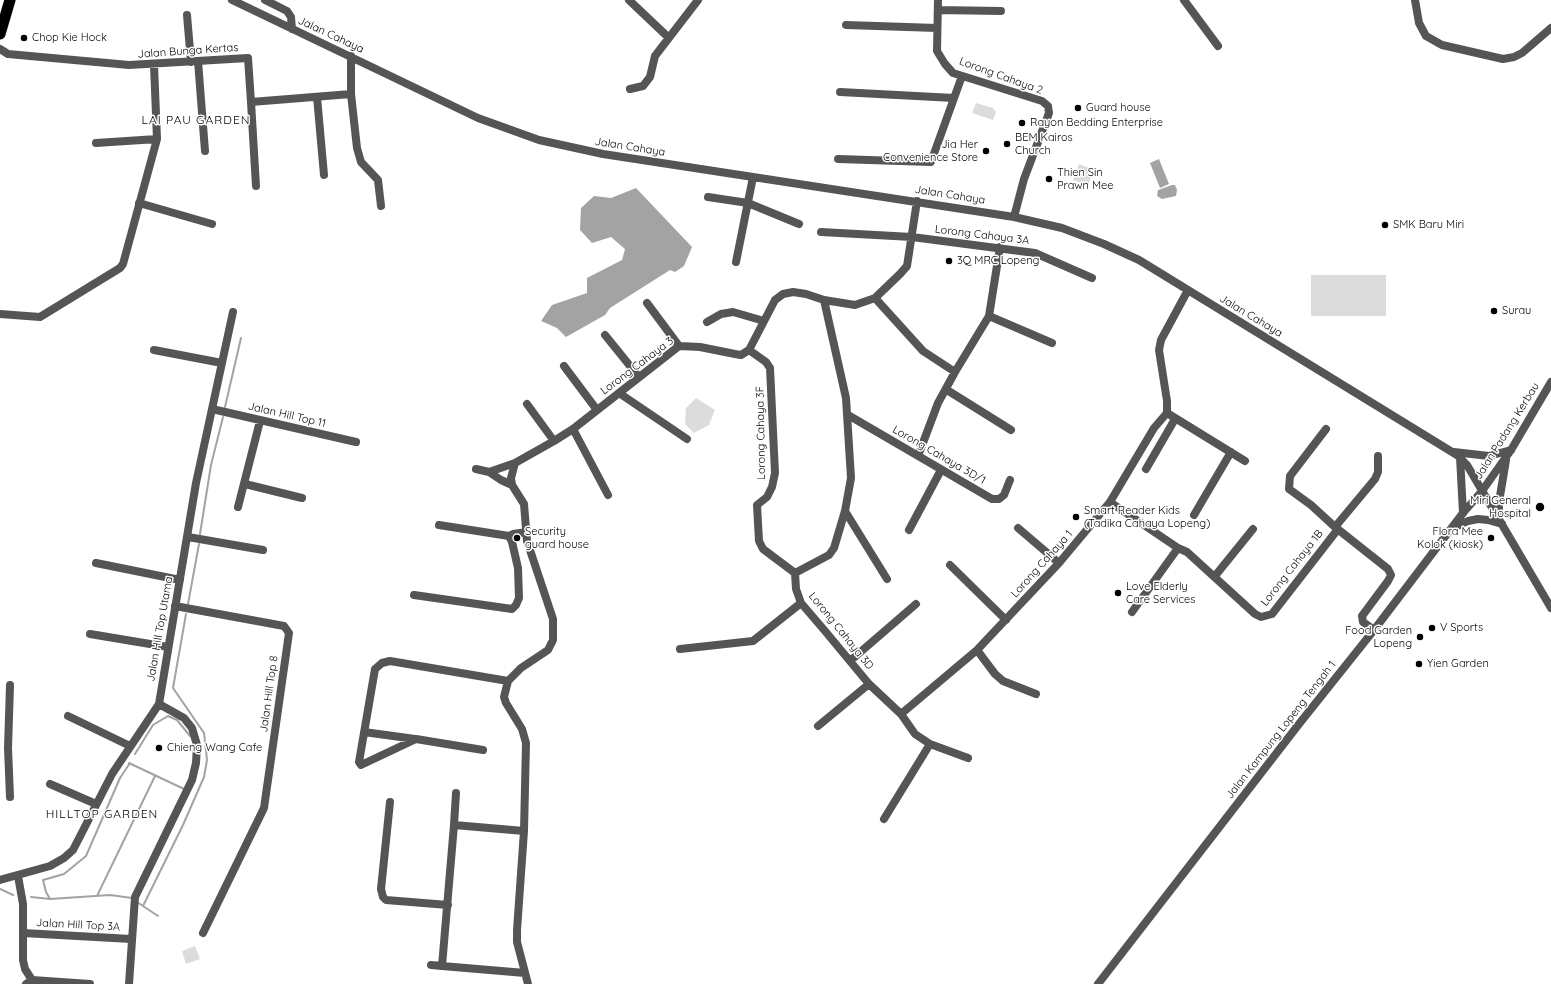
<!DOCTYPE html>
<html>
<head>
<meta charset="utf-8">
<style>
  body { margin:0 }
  canvas { display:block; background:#fff }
</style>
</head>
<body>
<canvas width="1551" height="984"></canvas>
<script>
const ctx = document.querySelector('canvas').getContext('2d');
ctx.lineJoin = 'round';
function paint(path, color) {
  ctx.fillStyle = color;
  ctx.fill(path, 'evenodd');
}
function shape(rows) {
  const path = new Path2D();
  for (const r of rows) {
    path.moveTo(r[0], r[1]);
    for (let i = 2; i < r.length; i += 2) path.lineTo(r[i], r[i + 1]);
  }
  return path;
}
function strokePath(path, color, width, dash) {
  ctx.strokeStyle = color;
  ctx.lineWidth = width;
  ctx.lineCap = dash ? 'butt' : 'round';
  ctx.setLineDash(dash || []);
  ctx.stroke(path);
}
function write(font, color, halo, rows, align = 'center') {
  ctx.font = font + ' Quicksand,sans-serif';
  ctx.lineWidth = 3;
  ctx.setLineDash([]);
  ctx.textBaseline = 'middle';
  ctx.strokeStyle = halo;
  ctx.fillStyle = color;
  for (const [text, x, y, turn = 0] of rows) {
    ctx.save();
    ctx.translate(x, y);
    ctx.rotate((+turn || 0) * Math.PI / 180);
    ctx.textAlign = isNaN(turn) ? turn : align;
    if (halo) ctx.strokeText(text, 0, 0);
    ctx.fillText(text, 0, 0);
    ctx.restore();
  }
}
const green = shape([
  [976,103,993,108,996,112,993,120,972,113],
  [1079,164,1094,170,1088,185,1073,180],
  [1311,275,1386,275,1386,316,1311,316],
  [696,398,715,410,709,425,694,433,685,424,686,408],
  [195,946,200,959,186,964,182,951]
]);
const water = shape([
  [1159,159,1169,184,1160,188,1150,163],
  [1172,185,1175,185,1177,190,1176,196,1162,199,1157,196,1158,190],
  [636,188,692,247,684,266,675,272,670,270,610,308,605,315,566,337,557,328,541,321,552,305,587,293,587,278,622,260,625,249,611,237,592,243,580,230,581,208,594,196,611,198]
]);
const stream = shape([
  [225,407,241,338],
  [200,534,211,465,223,417],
  [188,604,199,544],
  [135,754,153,725,168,716,177,720,190,736],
  [129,763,184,789],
  [0,889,13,895],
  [97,896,155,776],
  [31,897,50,899,110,895,132,898],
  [50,899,46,892,43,880,64,874,86,856,120,778,130,763],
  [137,902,158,916],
  [143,906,183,825,204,777,207,760,204,733,173,688,186,614]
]);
const minor = shape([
  [232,0,478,118,539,140,603,154,1014,217,1062,228,1104,244,1139,260,1457,455,1467,465,1551,608],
  [265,0,287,11,291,17,292,29],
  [629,0,669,38],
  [938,0,937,51,945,64,953,73,1042,101,1048,106,1049,113,1024,179,1014,217],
  [1184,0,1218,46],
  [1415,0,1419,23,1426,36,1442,45,1503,59,1514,57,1522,53,1551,28],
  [938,10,1001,11],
  [187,15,191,62],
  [846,25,937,28],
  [0,49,8,54,129,65,248,58,251,102,351,94],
  [351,56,351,94,357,148,361,162,378,180,381,206],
  [198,61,205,151],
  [630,89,643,86,650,77,655,56,698,0],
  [840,92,954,98],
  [317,97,324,175],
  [251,102,256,186],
  [96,143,157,139],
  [838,159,931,162,962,76],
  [708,197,748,203,799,224],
  [139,203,212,224],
  [821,232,912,237,1035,253,1092,278],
  [736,262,753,177],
  [875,298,923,351,955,372,938,403,918,456],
  [824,300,846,398,851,478,845,511,834,548,829,555,795,573,796,589,801,603,825,631,869,684,901,714,915,734,930,744,968,758],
  [647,303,679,346],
  [0,314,40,317,120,268,123,264,157,139,154,65],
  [989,316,1052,343],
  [707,322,721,314,733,312,764,321],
  [605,335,639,377],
  [154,350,222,363],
  [749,350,766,362,770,368,775,473,772,487,767,497,757,505,759,541,763,549,795,573],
  [564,366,597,410],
  [955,372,989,316,1000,247],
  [947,390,1011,430],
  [619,393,687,439],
  [527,404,554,441],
  [212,409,356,442],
  [1167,413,1245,461],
  [848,415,992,499,999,499,1004,495,1010,480],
  [573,429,608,495],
  [1326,429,1290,476,1289,489,1311,505,1335,527,1388,569,1391,575,1388,581,1362,616,1363,622,1374,630],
  [1454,452,1489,456,1511,450],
  [1460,457,1463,513],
  [476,469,489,472,515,463,554,441,573,429,679,346,700,347,735,354,741,355,749,350,775,300,783,294,793,292,806,294,824,300,855,305,875,298,900,274,907,266,917,201],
  [1146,469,1175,419],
  [489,472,501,480,512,485],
  [245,484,302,498],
  [1110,502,1178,548,1187,552,1255,614,1261,617,1272,614,1338,529],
  [238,507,260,421],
  [845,511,887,579],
  [1194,515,1231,452],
  [1498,517,1500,496,1506,460],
  [1335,527,1375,479,1378,472,1378,456],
  [1018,528,1059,563],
  [1453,528,1468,521,1478,519,1488,520,1502,524],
  [909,530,941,470],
  [509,536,513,534,527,532],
  [188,537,263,550],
  [96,563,180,580],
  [950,565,1006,620],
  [1215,576,1253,529],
  [414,595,512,609,516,605,519,598,518,568,512,542,509,536,439,525],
  [175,606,284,626,289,633,264,808,203,933],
  [1132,612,1178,548],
  [90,634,168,647],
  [680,649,753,641,801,603],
  [977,650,995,674,1003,681,1036,694],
  [850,661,916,604],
  [508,681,504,697,506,703,522,729,526,743,524,831,517,930,517,942,528,984],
  [10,685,8,748,10,797],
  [901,714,977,650,1059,563,1110,502,1154,428,1167,413,1167,401,1159,350,1161,340,1188,290],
  [68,716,130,746],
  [818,726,869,684],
  [364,732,415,739],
  [483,750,416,739,361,765,359,762,375,669,382,663,390,661,508,681,521,668,548,650,553,640,553,619,527,541,524,504,512,485,511,478,515,463],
  [50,784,96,804],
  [390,802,381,889,383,897,386,900,448,905],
  [884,819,930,744],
  [454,825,456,793],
  [524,831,454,825,442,966,525,973],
  [18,876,23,904,23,960,25,969,32,980,26,984],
  [0,880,50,866,64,858,73,850,112,774,159,704,196,483,233,312],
  [23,933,131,939],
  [431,965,442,966],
  [32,980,90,984],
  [129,984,135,897,192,780,196,763,197,745,192,728,184,718,159,704],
  [1098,984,1299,724,1374,630,1463,513,1482,491,1511,450,1551,382]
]);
const highway = shape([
  [0,34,10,0]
]);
const markers = [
  [24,38,4,"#000"],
  [1078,108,4,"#000"],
  [1022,123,4,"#000"],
  [1007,144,4,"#000"],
  [986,151,4,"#000"],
  [1049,179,4,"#000"],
  [1385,225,4,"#000"],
  [949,261,4,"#000"],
  [1494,311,4,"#000"],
  [1540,507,5,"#000"],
  [1076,517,4,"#000"],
  [517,538,4,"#000"],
  [1491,538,4,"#000"],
  [1118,593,4,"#000"],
  [1432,628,4,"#000"],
  [1420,637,4,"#000"],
  [1419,664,4,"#000"],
  [159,748,4,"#000"]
];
const streetNames = [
  ["Jalan Cahaya",331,35,25],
  ["Jalan Bunga Kertas",188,51,-4],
  ["Lorong Cahaya 2",1001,76,20],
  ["Jalan Cahaya",630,147,9],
  ["Jalan Cahaya",950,195,9],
  ["Lorong Cahaya 3A",982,235,7],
  ["Jalan Cahaya",1251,316,31],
  ["Lorong Cahaya 3",637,366,-37],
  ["Jalan Hill Top 11",287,415,13],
  ["Jalan Padang Kerbau",1507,431,-58],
  ["Lorong Cahaya 3F",761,433,-91],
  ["Lorong Cahaya 3D/1",939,455,30],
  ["Lorong Cahaya 1",1042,564,-48],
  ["Lorong Cahaya 1B",1292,568,-52],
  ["Jalan Hill Top Utama",160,629,-80],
  ["Lorong Cahaya 3D",841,631,51],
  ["Jalan Hill Top 8",269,694,-82],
  ["Jalan Kampung Lopeng Tengah 1",1281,730,-52],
  ["Jalan Hill Top 3A",78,925,3]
];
const poiNames = [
  ["Chop Kie Hock",32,38],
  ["Guard house",1086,108],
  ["Rayon Bedding Enterprise",1030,123],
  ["BEM Kairos",1015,138],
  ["Church",1015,151],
  ["Jia Her",978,145,"right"],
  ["Convenience Store",978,158,"right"],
  ["Thien Sin",1057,173],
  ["Prawn Mee",1057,186],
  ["SMK Baru Miri",1393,225],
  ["3Q MRC Lopeng",957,261],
  ["Surau",1502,311],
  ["Miri General",1531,501,"right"],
  ["Hospital",1531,514,"right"],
  ["Smart Reader Kids",1084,511],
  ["(Tadika Cahaya Lopeng)",1084,524],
  ["Security",525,532],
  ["guard house",525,545],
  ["Flora Mee",1483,532,"right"],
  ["Kolok (kiosk)",1483,545,"right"],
  ["Love Elderly",1126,587],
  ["Care Services",1126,600],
  ["V Sports",1440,628],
  ["Food Garden",1412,631,"right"],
  ["Lopeng",1412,644,"right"],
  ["Yien Garden",1427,664],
  ["Chieng Wang Cafe",167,748]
];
const neighbourhoodNames = [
  ["LAI PAU GARDEN",196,120],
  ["HILLTOP GARDEN",102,814]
];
paint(green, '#dcdcdc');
paint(water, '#a3a3a3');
strokePath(stream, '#a3a3a3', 2);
strokePath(highway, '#dbdbdb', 12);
strokePath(minor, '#555', 8);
strokePath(highway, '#000', 11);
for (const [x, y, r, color] of markers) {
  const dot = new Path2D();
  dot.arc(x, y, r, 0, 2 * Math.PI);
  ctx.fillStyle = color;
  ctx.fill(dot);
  strokePath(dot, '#fff', 1.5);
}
write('11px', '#000', '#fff', streetNames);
write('11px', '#000', '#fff', poiNames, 'left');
ctx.letterSpacing = '1px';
write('12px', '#000', '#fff', neighbourhoodNames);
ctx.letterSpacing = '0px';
</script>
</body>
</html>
